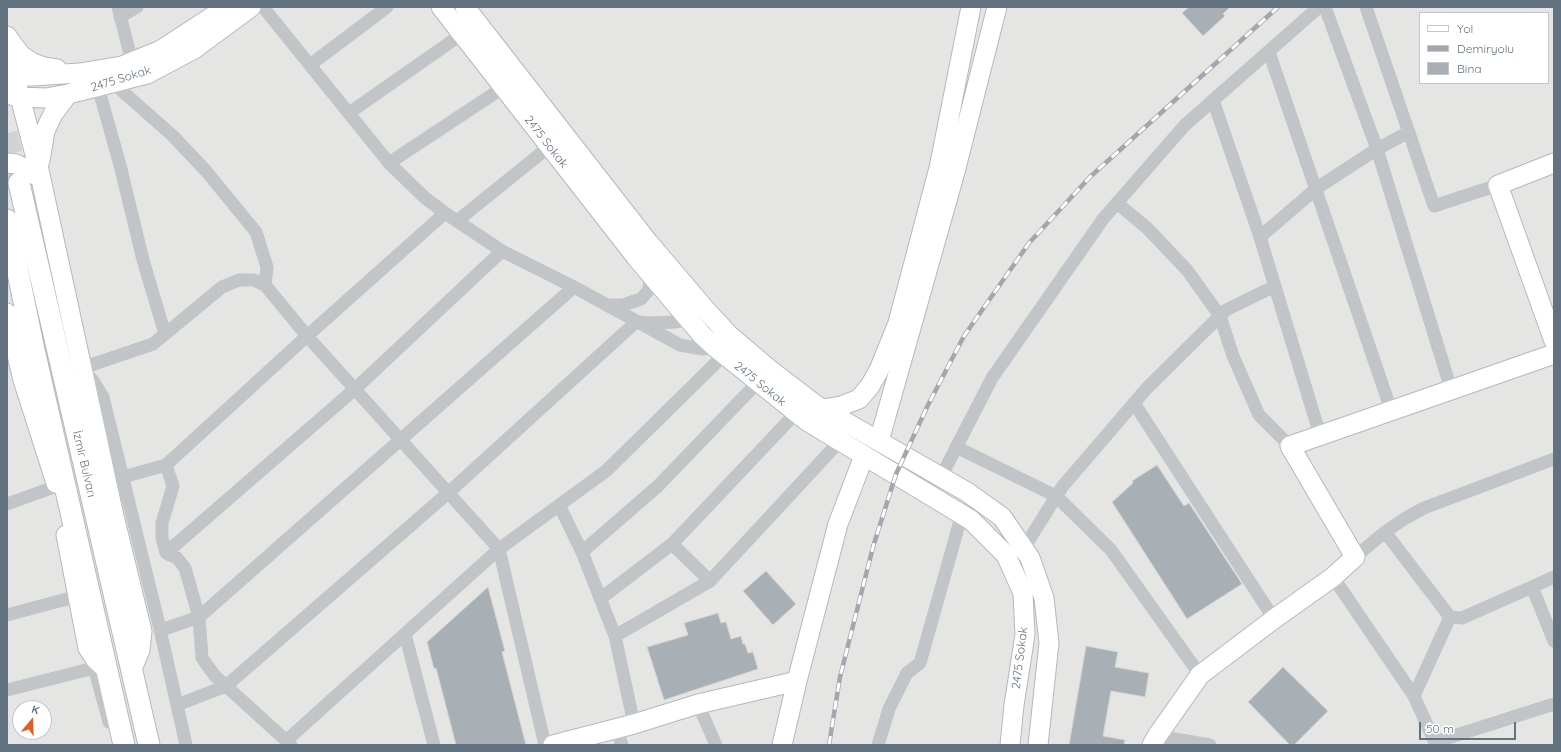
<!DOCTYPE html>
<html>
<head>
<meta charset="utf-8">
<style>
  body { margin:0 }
  #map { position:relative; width:1561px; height:752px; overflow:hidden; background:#f4f4f0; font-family:Quicksand,sans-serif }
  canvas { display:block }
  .frame { position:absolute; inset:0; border:8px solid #637281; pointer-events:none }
  .legend { position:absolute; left:1419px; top:12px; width:130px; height:72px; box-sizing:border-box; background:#fff; border:1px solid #c1c7cd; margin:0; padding:5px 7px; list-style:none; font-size:12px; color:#637281 }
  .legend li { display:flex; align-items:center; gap:8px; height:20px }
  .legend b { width:20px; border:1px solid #c1c7cd }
  .north { position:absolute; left:12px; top:700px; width:40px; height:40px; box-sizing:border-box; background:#fff; border:1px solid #c1c7cd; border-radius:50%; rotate:19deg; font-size:11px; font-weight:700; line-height:16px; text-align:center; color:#637281 }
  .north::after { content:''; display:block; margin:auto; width:14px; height:18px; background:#e15d23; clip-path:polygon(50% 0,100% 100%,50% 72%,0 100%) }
  .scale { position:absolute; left:1419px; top:722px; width:97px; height:18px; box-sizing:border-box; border:2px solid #637281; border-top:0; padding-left:5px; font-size:12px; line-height:14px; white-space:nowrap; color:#637281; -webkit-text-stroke:3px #fff; paint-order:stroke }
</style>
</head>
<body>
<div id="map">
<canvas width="1561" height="752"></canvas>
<div class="frame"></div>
<ul class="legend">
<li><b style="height:5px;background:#fff"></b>Yol</li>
<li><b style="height:5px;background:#a2a7ad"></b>Demiryolu</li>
<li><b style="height:11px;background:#a9b0b5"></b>Bina</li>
</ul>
<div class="north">K</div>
<div class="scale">50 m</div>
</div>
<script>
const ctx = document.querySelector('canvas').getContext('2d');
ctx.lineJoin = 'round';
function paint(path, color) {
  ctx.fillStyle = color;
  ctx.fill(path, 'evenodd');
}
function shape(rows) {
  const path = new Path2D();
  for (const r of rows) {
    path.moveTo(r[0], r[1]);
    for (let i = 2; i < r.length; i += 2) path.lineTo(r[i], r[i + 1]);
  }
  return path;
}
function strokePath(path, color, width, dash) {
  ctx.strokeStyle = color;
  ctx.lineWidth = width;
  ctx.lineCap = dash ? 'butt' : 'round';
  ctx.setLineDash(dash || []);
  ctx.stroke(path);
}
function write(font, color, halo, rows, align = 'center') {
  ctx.font = font + ' Quicksand,sans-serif';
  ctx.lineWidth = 4;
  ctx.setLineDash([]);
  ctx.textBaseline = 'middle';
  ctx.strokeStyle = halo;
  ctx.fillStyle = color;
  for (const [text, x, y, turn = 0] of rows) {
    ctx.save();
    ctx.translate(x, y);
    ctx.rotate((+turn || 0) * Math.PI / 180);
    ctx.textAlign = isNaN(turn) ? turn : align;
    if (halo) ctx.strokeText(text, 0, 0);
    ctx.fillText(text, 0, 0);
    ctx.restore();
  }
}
const built = shape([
  [7,7,1554,7,1554,745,7,745],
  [1420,13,1548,13,1548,83,1420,83],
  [20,708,44,708,44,732,20,732]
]);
const building = shape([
  [1189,7,1230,7,1223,14,1225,16,1203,36,1182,13,1189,7],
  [1157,465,1184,506,1189,503,1242,584,1187,619,1112,502,1133,483,1132,481,1157,465],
  [766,571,796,604,773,625,743,591,766,571],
  [488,587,505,651,502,652,526,745,456,745,436,668,434,669,427,642,488,587],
  [718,613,721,623,726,622,731,639,741,636,743,644,745,644,748,653,753,652,758,669,664,700,647,647,688,635,684,623,718,613],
  [1086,646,1118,652,1115,667,1149,673,1145,697,1111,691,1103,736,1125,740,1124,745,1069,745,1086,646],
  [1283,667,1328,711,1294,745,1290,745,1248,702,1283,667]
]);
const primaryTunnel = shape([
  [7,133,19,182]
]);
const street = shape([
  [118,7,132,62],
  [263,7,389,163,424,197,445,213,502,251,574,287,680,345,703,349,715,347,719,344],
  [1325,7,1377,149,1451,389],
  [1366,7,1434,206,1498,185],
  [120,17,137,7],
  [1269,52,1391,410],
  [310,65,387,7],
  [113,83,173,136,206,171,256,232,267,267,265,285],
  [98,87,120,165,143,260,165,334],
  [1213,100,1260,237,1320,435],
  [349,113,462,34],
  [389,163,504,87],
  [1117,203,1147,228,1187,270,1220,316,1233,356,1259,415,1290,446],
  [457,221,550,146],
  [1260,237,1317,188,1377,149,1409,132],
  [606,305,623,305,641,299,649,290,650,274],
  [1134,403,1274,619],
  [956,447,1056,496,1111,550,1200,675],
  [166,465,173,486,162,523,162,538,166,553,177,558,185,568,199,617,202,658,215,676,226,686,291,745],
  [123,477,166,465,307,336,445,213],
  [941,477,992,378,1103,219,1185,125,1319,7],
  [7,504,57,486],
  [559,505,582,552,615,636,634,724],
  [1385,532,1450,617,1462,618,1532,587,1554,641],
  [672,544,710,581],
  [1024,548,1062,487,1147,388,1226,310,1275,286],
  [582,552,658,486,758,382],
  [166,553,355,389,502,251],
  [1355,557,1385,532,1404,519,1424,508,1554,459],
  [1333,577,1414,696,1436,745],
  [1532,587,1554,577],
  [600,599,672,544,796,413],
  [7,615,78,596],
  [161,630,199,617,574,287],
  [405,634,434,745],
  [615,636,710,581,840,441],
  [91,656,109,722],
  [7,690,94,668],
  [1414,696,1450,617],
  [698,704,716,745],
  [177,705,226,686,448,493,636,322,651,323,675,322,688,320,694,316],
  [616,728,622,745],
  [1157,736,1210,745],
  [287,740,499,549,606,471,724,355],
  [1435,742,1554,704],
  [186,745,159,625,103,397,94,382,82,368,153,344,222,287,239,280,254,280,265,285,307,336,499,549,545,745],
  [878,745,889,709,907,673,920,663,962,514]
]);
const secondary = shape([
  [441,7,636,257,702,335,715,347,807,421,971,520,1006,555,1023,593,1025,635,1014,705,1010,745],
  [465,7,648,242,705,309,729,335,769,369,816,405,967,492,1002,517,1030,558,1044,598,1049,643,1038,745],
  [7,36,13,45,21,55,31,62,44,67,57,69],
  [7,47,39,170,114,516,142,631,140,650,132,669],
  [7,76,32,76,80,73,122,66,161,50,227,7],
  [10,95,20,97,46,98,68,94,147,74,194,49,251,7],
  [40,161,45,131,53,114,68,94],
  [7,163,16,164,24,168,40,178],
  [1554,163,1498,185,1554,341],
  [7,313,23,380,56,483],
  [823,409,841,406,859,399,870,386,879,370,898,323,939,168,971,7],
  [879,441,955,172,997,7],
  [66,535,88,648,96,660,107,670],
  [553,745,634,724,698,704,797,681],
  [782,745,797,681,838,524,864,456],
  [1152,745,1157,736,1200,675,1274,619,1333,577,1355,557,1290,446,1554,354]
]);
const primary = shape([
  [19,183,149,745],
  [7,220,34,350,124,745]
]);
const rail = shape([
  [829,745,840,677,873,547,896,474,928,405,964,336,1029,243,1090,177,1278,7]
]);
const streetNames = [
  ["2475 Sokak",121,79,-17],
  ["2475 Sokak",546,142,52],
  ["2475 Sokak",760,384,39],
  ["İzmir Bulvarı",84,464,77],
  ["2475 Sokak",1020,658,-83]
];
paint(built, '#e5e6e4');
paint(building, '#a9b0b5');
strokePath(building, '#d5d6d3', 1);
strokePath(primaryTunnel, '#d0d4d4', 21, [21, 10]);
strokePath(secondary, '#b4b8bc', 21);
strokePath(primary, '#b4b8bc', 23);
strokePath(street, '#c1c5c8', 13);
strokePath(secondary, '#fff', 19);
strokePath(primary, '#fff', 21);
strokePath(rail, '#a2a7ad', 4.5);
strokePath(rail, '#fff', 3, [9]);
write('12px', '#637281', '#fff', streetNames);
</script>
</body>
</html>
